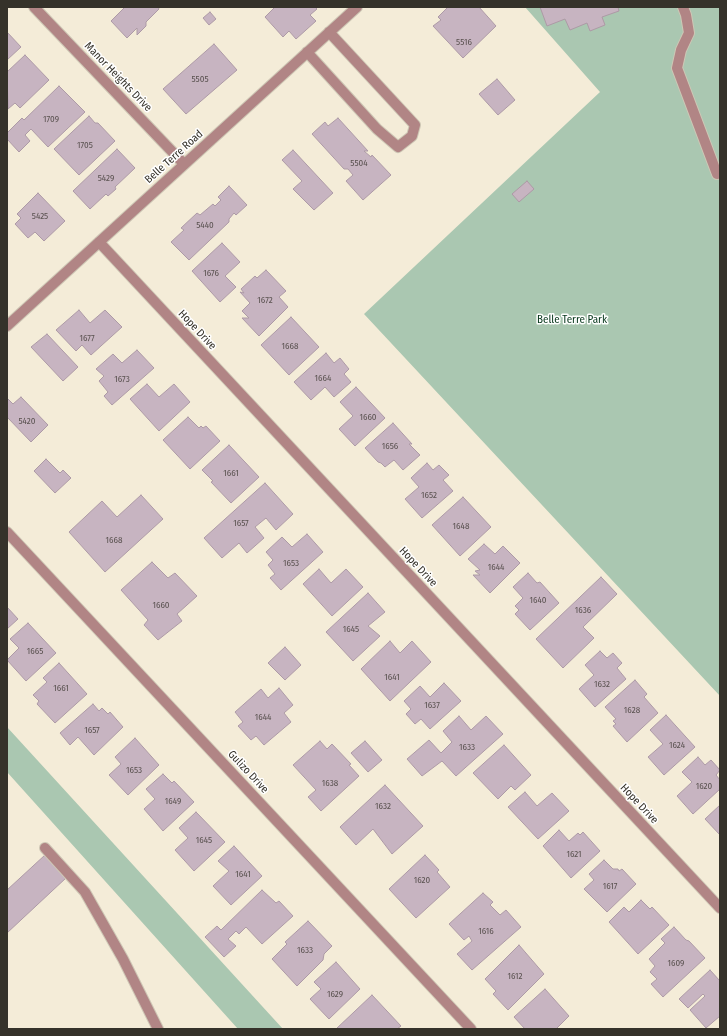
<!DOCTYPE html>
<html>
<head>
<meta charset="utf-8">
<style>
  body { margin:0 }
  #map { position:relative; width:727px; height:1036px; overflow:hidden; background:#f4ecd8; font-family:"Fira Sans Condensed",sans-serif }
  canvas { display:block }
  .frame { position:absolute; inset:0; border:8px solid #35322a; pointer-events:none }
</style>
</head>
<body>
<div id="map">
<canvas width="727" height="1036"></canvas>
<div class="frame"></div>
</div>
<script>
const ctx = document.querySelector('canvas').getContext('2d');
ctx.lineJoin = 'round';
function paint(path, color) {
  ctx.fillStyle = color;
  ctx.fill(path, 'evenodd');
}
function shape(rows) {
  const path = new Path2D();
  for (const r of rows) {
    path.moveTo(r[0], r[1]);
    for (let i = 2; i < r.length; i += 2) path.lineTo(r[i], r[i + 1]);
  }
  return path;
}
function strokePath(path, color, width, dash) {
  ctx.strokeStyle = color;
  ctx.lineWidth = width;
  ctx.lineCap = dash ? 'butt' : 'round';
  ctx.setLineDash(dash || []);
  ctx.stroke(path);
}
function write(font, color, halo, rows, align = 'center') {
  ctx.font = font + ' "Fira Sans Condensed",sans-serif';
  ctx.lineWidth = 3;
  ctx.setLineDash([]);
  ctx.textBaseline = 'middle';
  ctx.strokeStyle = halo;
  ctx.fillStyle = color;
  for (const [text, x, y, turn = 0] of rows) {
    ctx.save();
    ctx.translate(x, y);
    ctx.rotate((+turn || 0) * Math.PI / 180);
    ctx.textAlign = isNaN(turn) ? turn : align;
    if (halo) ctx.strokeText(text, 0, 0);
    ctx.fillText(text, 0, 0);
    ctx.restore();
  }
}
const green = shape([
  [525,7,720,7,720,696,364,314,600,92],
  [7,727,283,1029,238,1029,7,772]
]);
const building = shape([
  [125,7,158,7,159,9,146,22,146,26,137,35,137,28,127,38,111,21,125,7],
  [275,7,315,7,317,9,310,15,316,21,296,39,289,31,283,37,265,17,275,7],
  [448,7,456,7,456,8,457,7,479,7,496,26,463,58,433,26,441,20,438,17,448,7],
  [540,7,618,7,619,11,602,17,605,25,590,31,587,23,570,30,565,19,547,26,540,7],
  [210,12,216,19,209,25,203,18,210,12],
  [7,32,21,47,7,60,7,32],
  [214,44,237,70,186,114,163,89,214,44],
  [25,55,49,80,20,108,15,103,8,109,7,72,25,55],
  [497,79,515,100,498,115,479,94,497,79],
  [59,86,85,112,48,147,31,129,25,135,30,141,19,152,7,139,7,133,22,118,24,120,59,86],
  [89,116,95,123,98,123,115,141,79,175,54,149,89,116],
  [338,118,368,151,364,151,371,157,372,155,391,175,363,200,346,181,353,175,348,169,344,169,312,134,325,122,328,126,338,118],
  [117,149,135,168,115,187,116,189,108,196,106,194,90,209,73,191,117,149],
  [293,150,333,193,314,210,293,189,302,181,282,160,293,150],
  [527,181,534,189,519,202,512,194,527,181],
  [229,186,247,205,236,215,234,213,229,219,229,222,189,260,171,242,184,230,181,228,197,213,200,215,213,204,215,206,221,200,218,197,229,186],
  [38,193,65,221,44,241,35,232,28,238,15,224,21,218,17,214,38,193],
  [222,243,240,262,225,276,236,287,220,302,192,271,222,243],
  [266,270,286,291,279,297,288,307,259,336,242,318,249,318,242,311,250,303,240,292,244,293,241,289,255,276,257,278,266,270],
  [79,310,90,323,105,310,122,327,91,355,82,345,76,351,56,330,79,310],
  [291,317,319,347,289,375,261,345,291,317],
  [47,334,78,367,63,381,31,347,47,334],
  [137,350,154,368,112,405,104,396,108,392,99,381,104,376,96,369,113,354,122,363,137,350],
  [326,353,334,363,340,358,349,369,344,374,351,382,334,397,325,387,311,400,294,382,326,353],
  [147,384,159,397,174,384,190,402,159,431,130,399,147,384],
  [356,387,385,418,355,446,339,429,353,416,340,402,356,387],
  [21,397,48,425,31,442,7,417,7,398,13,404,21,397],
  [188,417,199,428,201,426,203,428,206,426,220,441,190,469,163,440,188,417],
  [393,423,412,444,409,444,420,455,403,470,394,460,385,467,381,463,378,462,365,448,393,423],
  [229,445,259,477,231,503,211,482,213,481,202,470,229,445],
  [46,459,60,473,63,470,71,478,55,493,34,471,46,459],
  [427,463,433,470,439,465,449,475,443,480,453,491,422,518,405,499,419,487,411,478,427,463],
  [265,483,293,514,276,530,266,518,255,527,264,538,247,553,239,543,222,558,204,538,265,483],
  [141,495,163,519,105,572,69,532,102,501,117,517,141,495],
  [463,497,491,527,460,556,432,525,463,497],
  [307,534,323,552,281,590,270,578,275,574,268,565,273,560,266,552,282,537,292,547,307,534],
  [484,544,495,554,503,546,520,563,490,593,473,575,480,575,475,571,480,570,468,559,484,544],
  [152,562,168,578,175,573,197,596,177,614,182,621,158,640,144,625,148,620,121,590,152,562],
  [319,569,331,583,346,569,363,587,332,616,303,584,319,569],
  [528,573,537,583,540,582,559,603,530,630,515,614,519,610,515,606,523,598,513,587,528,573],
  [601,577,617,594,583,627,594,638,563,668,536,639,601,577],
  [368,593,385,612,368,626,380,636,353,661,326,632,368,593],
  [7,607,18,619,7,629,7,607],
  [28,623,56,653,26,681,7,660,19,648,10,639,28,623],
  [390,641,400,653,412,641,431,662,390,701,361,669,390,641],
  [285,647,301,665,285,680,268,663,285,647],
  [600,651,607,658,613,653,622,663,617,668,626,679,595,707,579,689,594,675,585,665,600,651],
  [59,663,87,694,55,723,37,704,39,701,33,695,47,682,43,678,59,663],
  [635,680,647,694,644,697,658,713,627,742,613,726,616,724,613,721,616,719,605,707,635,680],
  [444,683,461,701,430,729,421,719,415,724,406,714,411,709,404,701,420,686,430,697,444,683],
  [279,688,293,705,284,713,291,722,264,745,256,736,251,740,238,726,243,722,235,712,261,689,268,698,279,688],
  [93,704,99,711,102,708,108,714,110,712,123,727,94,755,78,737,70,745,60,733,93,704],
  [666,715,695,747,664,775,648,757,663,744,650,730,666,715],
  [459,716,471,730,486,716,503,734,456,776,442,761,422,776,407,759,429,740,441,753,452,742,443,731,459,716],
  [135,738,159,765,128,795,109,775,121,764,115,757,135,738],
  [320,741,327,749,332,744,351,764,349,765,359,776,321,811,308,797,316,790,293,765,320,741],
  [365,741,382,760,368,772,351,753,365,741],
  [504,745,531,775,515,790,511,786,498,799,473,773,504,745],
  [698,757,705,765,711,760,720,770,716,775,720,780,720,789,693,814,677,796,692,782,682,772,698,757],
  [163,774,172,783,174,781,194,802,163,831,144,809,155,799,146,789,163,774],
  [385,785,423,826,392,854,373,829,356,845,340,827,385,785],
  [525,792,537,806,552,793,569,811,538,839,508,807,525,792],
  [720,805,720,835,705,819,720,805],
  [196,812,225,842,194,871,175,850,188,838,179,828,196,812],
  [559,830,569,841,578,833,580,835,583,832,600,851,571,878,543,846,559,830],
  [234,846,262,876,231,905,213,886,229,871,218,861,234,846],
  [45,855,66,878,7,933,7,890,45,855],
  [425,855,439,870,437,872,450,887,416,918,389,889,425,855],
  [604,860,613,869,618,869,619,871,622,869,636,884,607,912,584,889,594,880,589,874,604,860],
  [262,890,276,903,279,901,293,916,262,944,246,927,239,934,236,931,228,939,236,946,224,957,205,937,217,926,221,930,262,890],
  [483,893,493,902,490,905,500,915,506,910,521,927,472,970,457,954,472,941,469,936,464,940,449,924,483,893],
  [641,900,650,909,652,907,669,925,638,954,609,922,624,907,629,912,641,900],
  [308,921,332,946,324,954,323,960,297,986,272,959,287,944,285,942,308,921],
  [674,927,686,940,689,941,705,958,663,997,651,984,657,979,650,972,655,966,649,959,665,943,661,939,674,927],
  [519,945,544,974,508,1010,493,994,496,991,485,979,519,945],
  [336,962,360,989,329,1019,310,999,321,989,314,982,336,962],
  [710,970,720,981,720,1016,706,1028,690,1010,705,996,703,994,688,1008,679,999,710,970],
  [545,989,569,1016,556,1029,525,1029,514,1017,545,989],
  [372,995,401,1026,397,1029,336,1029,372,995]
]);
const minor = shape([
  [34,7,184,164],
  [683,7,686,15,689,33,681,50,677,68,717,174],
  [307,52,377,129,398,147,412,136,415,125,329,32],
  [99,242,720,908],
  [7,326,357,7],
  [7,532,471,1029],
  [45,848,85,892,123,959,158,1029]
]);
const numberNames = [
  ["5516",464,42],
  ["5505",200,79],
  ["1709",51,119],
  ["1705",85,145],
  ["5504",359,163],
  ["5429",106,178],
  ["5425",40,216],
  ["5440",205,225],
  ["1676",211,273],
  ["1672",265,300],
  ["1677",87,338],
  ["1668",290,346],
  ["1664",323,378],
  ["1673",122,379],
  ["1660",368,417],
  ["5420",27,421],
  ["1656",390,446],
  ["1661",231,473],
  ["1652",429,495],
  ["1657",241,523],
  ["1648",461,526],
  ["1668",114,540],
  ["1653",291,563],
  ["1644",496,567],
  ["1640",538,600],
  ["1660",161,605],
  ["1636",583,610],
  ["1645",351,629],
  ["1665",35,651],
  ["1641",392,677],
  ["1632",602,684],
  ["1661",61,688],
  ["1637",432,705],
  ["1628",632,710],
  ["1644",263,717],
  ["1657",92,730],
  ["1624",677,745],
  ["1633",467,747],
  ["1653",134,770],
  ["1638",330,783],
  ["1620",704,786],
  ["1649",173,801],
  ["1632",383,806],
  ["1645",204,840],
  ["1621",574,854],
  ["1641",243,874],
  ["1620",422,880],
  ["1617",610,886],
  ["1616",486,931],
  ["1633",305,950],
  ["1609",676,963],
  ["1612",515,976],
  ["1629",335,994]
];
const streetNames = [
  ["Manor Heights Drive",118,77,46],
  ["Belle Terre Road",174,157,-42],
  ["Hope Drive",197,330,47],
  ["Hope Drive",418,567,47],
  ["Gulizo Drive",248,772,47],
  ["Hope Drive",639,804,47]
];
const parkNames = [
  ["Belle Terre Park",572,320]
];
paint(green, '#aac7b1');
paint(building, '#c7b4c1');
strokePath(building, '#ad9aa6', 1);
strokePath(minor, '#cec7b5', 12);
strokePath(minor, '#b18585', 10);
write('9px', '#5a5250', null, numberNames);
write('11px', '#35322a', '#fff', streetNames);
write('11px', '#05361a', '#fff', parkNames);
</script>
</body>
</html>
